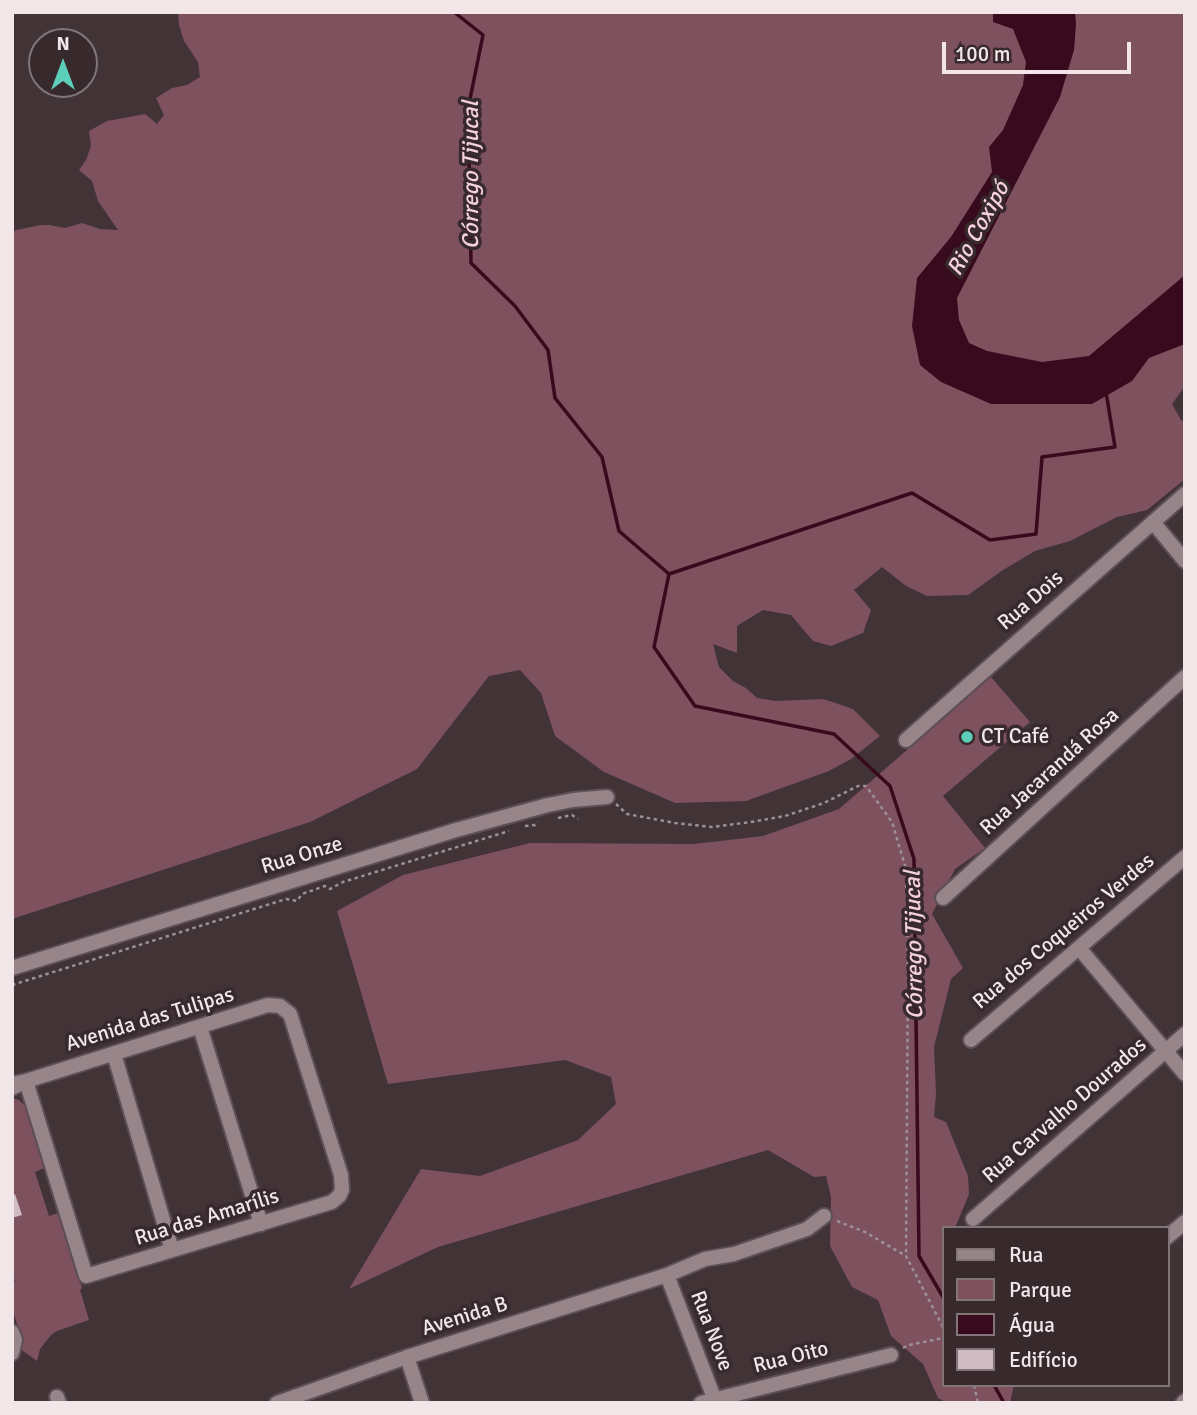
<!DOCTYPE html>
<html>
<head>
<meta charset="utf-8">
<style>
  body { margin:0 }
  #map { position:relative; width:1197px; height:1415px; overflow:hidden; background:#423337; font-family:Signika,sans-serif }
  canvas { display:block }
  .frame { position:absolute; inset:0; border:14px solid #f1e7e9; pointer-events:none }
  .legend { position:absolute; left:942px; top:1226px; width:228px; height:161px; box-sizing:border-box; background:#38292d; border:2px solid #827578; margin:0; padding:9px 12px; list-style:none; font-size:21px; color:#f1e7e9 }
  .legend li { display:flex; align-items:center; gap:14px; height:35px }
  .legend b { width:35px; border:2px solid #827578 }
  .north { position:absolute; left:28px; top:28px; width:70px; height:70px; box-sizing:border-box; background:#38292d; border:2px solid #827578; border-radius:50%; rotate:0deg; font-size:19px; font-weight:700; line-height:28px; text-align:center; color:#f1e7e9 }
  .north::after { content:''; display:block; margin:auto; width:24px; height:32px; background:#5dceb9; clip-path:polygon(50% 0,100% 100%,50% 72%,0 100%) }
  .scale { position:absolute; left:942px; top:42px; width:189px; height:32px; box-sizing:border-box; border:4px solid #f1e7e9; border-top:0; padding-left:9px; font-size:21px; line-height:24px; white-space:nowrap; color:#f1e7e9; -webkit-text-stroke:5px #38292d; paint-order:stroke }
</style>
</head>
<body>
<div id="map">
<canvas width="1197" height="1415"></canvas>
<div class="frame"></div>
<ul class="legend">
<li><b style="height:9px;background:#97858a"></b>Rua</li>
<li><b style="height:19px;background:#7e515f"></b>Parque</li>
<li><b style="height:19px;background:#370a1d"></b>Água</li>
<li><b style="height:19px;background:#cfbbc1"></b>Edifício</li>
</ul>
<div class="north">N</div>
<div class="scale">100 m</div>
</div>
<script>
const ctx = document.querySelector('canvas').getContext('2d');
ctx.lineJoin = 'round';
function paint(path, color) {
  ctx.fillStyle = color;
  ctx.fill(path, 'evenodd');
}
function shape(rows) {
  const path = new Path2D();
  for (const r of rows) {
    path.moveTo(r[0], r[1]);
    for (let i = 2; i < r.length; i += 2) path.lineTo(r[i], r[i + 1]);
  }
  return path;
}
function strokePath(path, color, width, dash) {
  ctx.strokeStyle = color;
  ctx.lineWidth = width;
  ctx.lineCap = dash ? 'butt' : 'round';
  ctx.setLineDash(dash || []);
  ctx.stroke(path);
}
function write(font, color, halo, rows, align = 'center') {
  ctx.font = font + ' Signika,sans-serif';
  ctx.lineWidth = 7;
  ctx.setLineDash([]);
  ctx.textBaseline = 'middle';
  ctx.strokeStyle = halo;
  ctx.fillStyle = color;
  for (const [text, x, y, turn = 0] of rows) {
    ctx.save();
    ctx.translate(x, y);
    ctx.rotate((+turn || 0) * Math.PI / 180);
    ctx.textAlign = isNaN(turn) ? turn : align;
    if (halo) ctx.strokeText(text, 0, 0);
    ctx.fillText(text, 0, 0);
    ctx.restore();
  }
}
const green = shape([
  [178,12,1185,12,1185,386,1172,404,1181,420,1185,422,1185,479,1147,510,1117,517,1070,541,1035,551,1003,570,968,595,927,596,906,586,882,567,854,590,871,610,863,633,831,646,813,641,791,615,763,610,737,626,737,653,713,644,719,667,733,681,746,688,757,698,776,701,823,699,853,709,880,736,851,759,829,771,746,801,675,803,604,772,555,736,541,693,520,670,489,676,417,769,310,822,12,919,12,233,16,230,41,225,50,225,65,228,82,223,100,229,118,230,98,201,92,181,79,170,86,160,91,146,89,131,107,121,145,114,157,124,164,115,156,98,172,88,187,85,200,77,198,62,184,41,179,25],
  [991,677,1030,722,943,796,985,848,955,869,932,914,963,968,951,979,934,1047,936,1094,934,1117,946,1122,968,1176,969,1194,955,1228,943,1228,943,1385,1014,1385,1010,1403,947,1403,938,1398,923,1364,891,1336,878,1300,852,1287,830,1246,831,1197,826,1176,814,1177,768,1150,438,1247,349,1289,421,1169,480,1176,578,1140,616,1104,611,1077,565,1060,388,1084,337,911,403,875,530,843,694,844,763,836,839,809],
  [12,1098,19,1100,25,1106,44,1168,35,1172,49,1216,59,1213,82,1288,80,1290,89,1320,57,1331,51,1335,40,1349,37,1361,19,1348,21,1337,12,1308,12,1283,15,1282,12,1273]
]);
const water = shape([
  [993,12,1075,12,1076,24,1074,50,1060,97,957,298,959,320,969,343,987,351,1042,362,1089,356,1185,275,1185,344,1149,358,1132,381,1092,404,991,404,941,382,920,365,912,326,917,278,951,237,992,172,989,147,1003,130,1023,85,1026,62,1013,29,993,22]
]);
const stream = shape([
  [454,12,483,35,468,109,471,263,515,306,548,350,555,398,602,457,619,531,669,574,654,647,695,706,834,734,890,786,914,859,919,1256,943,1297],
  [669,574,912,493,990,540,1036,534,1042,457,1115,447,1106,392],
  [994,1385,1004,1403]
]);
const building = shape([
  [15,1194,22,1215,12,1218,12,1196]
]);
const path = shape([
  [616,804,627,814,675,823,712,827,751,822,785,816,824,803,858,786,866,786,892,822,906,869,908,968,906,1256],
  [558,818,572,815,578,819],
  [525,826,535,825,538,822],
  [12,985,286,899,297,901,302,894,325,886,330,889,343,882,509,831],
  [837,1221,865,1232,906,1256,943,1327],
  [903,1348,909,1345,943,1338],
  [974,1385,978,1403]
]);
const minor = shape([
  [1153,522,1185,561],
  [906,740,1185,494],
  [943,898,1185,677],
  [1079,948,1185,1074],
  [12,968,456,830,548,805,573,800,607,797],
  [268,1005,280,1006,290,1014,341,1175,342,1190,339,1196,332,1202,86,1276,26,1081,268,1005],
  [200,1027,261,1224],
  [971,1040,1185,857],
  [114,1054,172,1250],
  [12,1084,26,1081,12,1088],
  [973,1219,1185,1034],
  [1167,1237,1185,1222],
  [667,1275,716,1403],
  [12,1332,15,1340,12,1353],
  [407,1357,422,1403],
  [57,1397,59,1403],
  [277,1403,407,1357,667,1275,705,1259,734,1254,807,1229,824,1216],
  [701,1403,891,1355],
  [1183,1403,1185,1401]
]);
const markers = [
  [967,737,7,"#5dceb9"]
];
const streetNames = [
  ["Rua Dois",1031,601,-41],
  ["Rua Jacarandá Rosa",1050,772,-42],
  ["Rua Onze",302,856,-17],
  ["Rua dos Coqueiros Verdes",1064,932,-40],
  ["Avenida das Tulipas",150,1020,-17],
  ["Rua Carvalho Dourados",1065,1111,-41],
  ["Rua das Amarílis",207,1218,-17],
  ["Avenida B",465,1317,-17],
  ["Rua Nove",711,1331,69],
  ["Rua Oito",791,1358,-14]
];
const poiNames = [
  ["CT Café",981,737]
];
const waterNames = [
  ["Córrego Tijucal",472,175,-90],
  ["Rio Coxipó",979,229,-61],
  ["Córrego Tijucal",915,945,-91]
];
paint(green, '#7e515f');
paint(water, '#370a1d');
strokePath(stream, '#370a1d', 3.5);
paint(building, '#cfbbc1');
strokePath(minor, '#5d5054', 18);
strokePath(path, '#9d9194', 2.5, [3.5, 3.5]);
strokePath(minor, '#97858a', 14);
for (const [x, y, r, color] of markers) {
  const dot = new Path2D();
  dot.arc(x, y, r, 0, 2 * Math.PI);
  ctx.fillStyle = color;
  ctx.fill(dot);
  strokePath(dot, '#38292d', 2.5);
}
write('21px', '#f1e7e9', '#38292d', streetNames);
write('21px', '#f1e7e9', '#38292d', poiNames, 'left');
write('italic 23px', '#f4d1db', '#38292d', waterNames);
</script>
</body>
</html>
